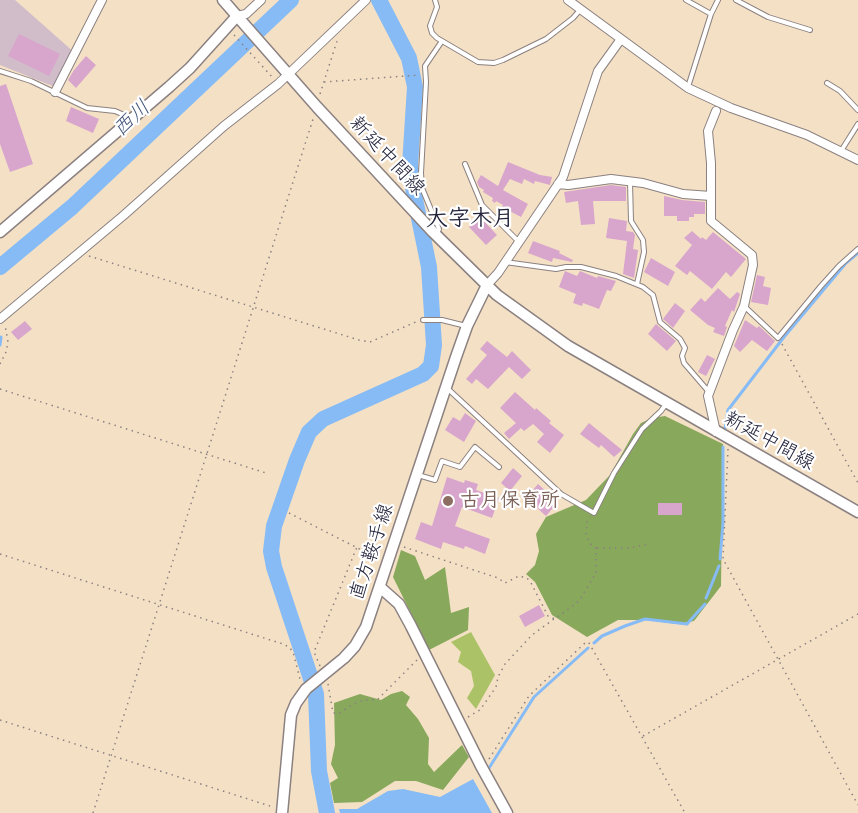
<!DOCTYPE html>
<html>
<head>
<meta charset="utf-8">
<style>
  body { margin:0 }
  canvas { display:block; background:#f4e0c5 }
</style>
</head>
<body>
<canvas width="858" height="813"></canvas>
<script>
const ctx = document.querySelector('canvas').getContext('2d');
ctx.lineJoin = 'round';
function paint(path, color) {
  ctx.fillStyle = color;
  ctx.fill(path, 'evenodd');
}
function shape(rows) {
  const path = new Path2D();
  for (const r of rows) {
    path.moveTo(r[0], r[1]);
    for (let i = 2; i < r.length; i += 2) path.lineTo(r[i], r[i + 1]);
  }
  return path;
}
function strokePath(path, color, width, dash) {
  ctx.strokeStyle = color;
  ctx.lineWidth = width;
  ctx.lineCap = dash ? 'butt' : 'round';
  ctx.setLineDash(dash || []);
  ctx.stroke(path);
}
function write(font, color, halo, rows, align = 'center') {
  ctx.font = font + ' "Patrick Hand","Klee One",sans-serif';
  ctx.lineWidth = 4.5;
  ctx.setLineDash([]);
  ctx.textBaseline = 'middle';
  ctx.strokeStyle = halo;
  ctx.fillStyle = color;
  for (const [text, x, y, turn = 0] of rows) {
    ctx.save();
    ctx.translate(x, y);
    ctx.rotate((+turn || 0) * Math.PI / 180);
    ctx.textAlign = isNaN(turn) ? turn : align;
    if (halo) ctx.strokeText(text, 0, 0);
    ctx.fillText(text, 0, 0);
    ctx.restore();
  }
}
const industrial = shape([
  [0,0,15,0,75,53,55,87,0,65]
]);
const green = shape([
  [471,632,495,675,476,709,467,698,474,686,471,671,458,662,461,652,451,642]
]);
const forest = shape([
  [665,416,723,444,721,586,694,621,678,624,646,620,618,620,587,637,552,615,535,582,526,574,535,565,539,551,536,534,546,517,586,500,610,475,633,434,641,423,652,418],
  [401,550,415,556,425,580,445,567,451,613,469,607,468,630,429,650,393,577],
  [402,691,410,697,406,705,418,719,429,738,428,764,434,772,462,745,469,757,443,790,416,781,395,781,362,802,334,803,330,783,338,778,331,764,335,745,334,703,360,694,381,700,391,694]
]);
const water = shape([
  [473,779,492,813,340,813,339,809,357,809,388,791,403,789,440,797]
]);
const stream = shape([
  [0,345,1,337],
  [725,428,728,410,784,337,846,263,858,253],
  [720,559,723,523,723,447],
  [706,598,719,566],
  [594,643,602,636,625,626,645,619,687,624,705,604],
  [489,768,534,697,588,648]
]);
const river = shape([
  [0,267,72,207,291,0],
  [327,813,319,771,316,694,274,567,271,551,274,526,297,460,309,432,323,419,423,374,431,366,434,345,429,267,414,194,410,165,415,87,409,58,379,0]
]);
const building = shape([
  [19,34,60,54,49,76,8,56],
  [86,56,96,65,76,88,68,80,74,70],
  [6,84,33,164,10,172,0,144,0,86],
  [71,107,99,119,93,133,66,121],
  [508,162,540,175,552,177,550,185,535,181,534,184,524,179,522,184,510,179,503,190,528,204,521,217,502,207,503,205,496,201,495,203,492,201,493,198,483,192,484,190,479,187,477,182,481,175,498,186],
  [611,185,626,187,626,201,593,201,595,224,581,225,578,201,566,203,564,192],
  [664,196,682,200,705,202,705,214,694,214,694,217,689,217,689,221,677,221,677,216,664,216],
  [480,217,497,235,486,245,469,227],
  [609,218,627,221,626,231,633,232,635,235,633,249,638,250,634,278,623,274,627,241,606,238],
  [692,231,701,239,702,237,706,240,713,232,746,259,731,277,726,272,712,289,690,271,687,275,675,266,692,245,684,238],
  [533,241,560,251,559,253,573,260,572,262,553,258,552,262,528,253],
  [651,258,675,272,668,286,644,272],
  [565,271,577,276,580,271,597,278,598,276,616,281,611,291,607,290,599,309,583,303,582,306,573,303,576,294,559,287],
  [757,275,765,277,763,286,771,288,768,305,751,302],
  [718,288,730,299,737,292,740,294,734,312,732,310,725,326,727,327,724,336,713,332,715,328,708,325,690,310,701,298,705,302],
  [675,303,685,311,673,328,663,319],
  [745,320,757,328,759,326,775,341,767,351,752,340,740,352,734,346],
  [25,321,32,329,18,340,11,332],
  [656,324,676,341,667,351,648,334],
  [487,341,507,357,512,351,531,370,522,379,509,367,488,389,476,379,472,384,466,379,487,355,480,349],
  [707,355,715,359,706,376,698,372],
  [515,392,535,410,536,408,551,421,549,423,564,435,550,453,537,442,544,434,533,424,524,431,521,428,509,439,504,433,516,423,500,408],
  [465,413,476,421,464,442,445,430,453,417,460,421],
  [589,423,622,450,614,457,601,445,599,448,580,434],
  [513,468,522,476,510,491,501,483],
  [447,477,464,483,465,480,478,484,476,490,499,498,492,518,462,507,455,526,490,539,485,554,465,546,464,549,443,542,441,549,415,539,421,522,432,526],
  [538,484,558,502,546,516,526,498],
  [658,503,682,503,682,515,658,515],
  [539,605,545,616,525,627,519,616]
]);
const path = shape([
  [234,35,273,78],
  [324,82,419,75],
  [320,94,337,41],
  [89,256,359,340,370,342,418,321],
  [782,344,858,483],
  [0,364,6,352,8,342,5,325],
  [0,389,266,473],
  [728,449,723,559,858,805],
  [289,513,379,559],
  [404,547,498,578,505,583,519,576,527,578,531,583,548,616,555,619,579,601,596,573,596,548,592,546,586,536,587,521,590,517],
  [597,548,629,548,649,544],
  [0,554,283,644,289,647,293,652,300,679],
  [320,666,314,652,357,547],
  [328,684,333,713,340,713,353,704,364,700,377,700,417,660],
  [468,717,480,710,496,687,498,677,505,664,532,635,554,619],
  [0,720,273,807],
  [643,736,858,614],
  [489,759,529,696,586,642,589,643,685,813],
  [93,813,313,119]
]);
const service = shape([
  [435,0,437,7,430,26,432,33,437,38,478,62,494,63,503,60,546,39,573,18,580,10],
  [686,0,711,14],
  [736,0,768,17,810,30],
  [0,71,31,81,87,108,115,111,131,118],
  [827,83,840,91,858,110],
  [688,87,711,14,718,0],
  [841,151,858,124],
  [465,164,482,205,518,241],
  [630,182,631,221,643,240,644,252,637,284],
  [437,234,439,229,422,188,421,173,426,82,425,66,442,41],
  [505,262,556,269,566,267,581,267,616,276,643,287,653,295,660,322,680,339,685,348,682,356,684,363,709,392],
  [744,306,778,338,821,286,839,266,858,249],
  [423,320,442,320,466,326],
  [447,388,561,494,594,513,614,473,642,429,661,411,666,404],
  [418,475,435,480,442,461,460,467,475,447,499,467]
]);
const minor = shape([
  [568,0,688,88,731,108,807,135,858,160],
  [237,16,246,14,261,0],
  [55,92,102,0],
  [716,111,708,131,711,163,711,221,752,255,753,265,744,306,733,330,708,396,716,432],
  [558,184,568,185,611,179,643,183,683,194,711,196],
  [487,285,498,273,563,177,598,71,621,39],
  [0,319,124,215,224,126,278,84,366,0]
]);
const tertiary = shape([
  [223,0,237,16],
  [381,588,399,604,411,626,481,766,507,813]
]);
const secondary = shape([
  [0,232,169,87,190,68,237,16,317,107,433,232,497,295,568,346,858,512],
  [282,813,291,715,296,703,306,689,344,658,355,646,366,627,456,357,467,326,487,285]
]);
const markers = [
  [448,501,6,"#8d6e63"]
];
const streetNames = [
  ["新延中間線",387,156,47],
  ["新延中間線",769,441,29],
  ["直方鞍手線",372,552,-72]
];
const educationNames = [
  ["古月保育所",460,501]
];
const waterNames = [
  ["西川",132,119,-43]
];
const quarterNames = [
  ["大字木月",470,219]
];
paint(industrial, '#d1bdc9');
paint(green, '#abc267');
paint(forest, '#88a85c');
paint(water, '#86bbf5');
strokePath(stream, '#86bbf5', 3);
strokePath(river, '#86bbf5', 16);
paint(building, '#d8a6cc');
strokePath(service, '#8b8180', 6);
strokePath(minor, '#8b8180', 10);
strokePath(tertiary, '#8b8180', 13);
strokePath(secondary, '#8b8180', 13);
strokePath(path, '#8b8180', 1.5, [1.5, 4.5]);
strokePath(service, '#fff', 4);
strokePath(minor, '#fff', 8);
strokePath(tertiary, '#fff', 10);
strokePath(secondary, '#fff', 10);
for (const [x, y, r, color] of markers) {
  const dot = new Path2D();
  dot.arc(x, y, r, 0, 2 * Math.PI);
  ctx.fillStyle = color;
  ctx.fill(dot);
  strokePath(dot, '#fff', 2);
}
write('20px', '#22223b', '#fff', streetNames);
write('bold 20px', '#785e54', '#fff', educationNames, 'left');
write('italic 21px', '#45587c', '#fff', waterNames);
write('bold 22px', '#22223b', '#fff', quarterNames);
</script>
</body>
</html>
